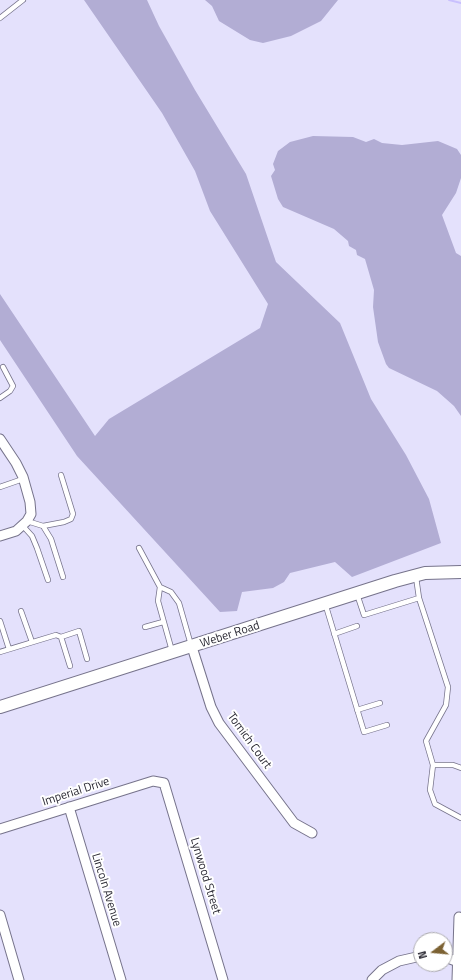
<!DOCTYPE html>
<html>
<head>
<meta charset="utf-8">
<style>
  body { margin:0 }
  #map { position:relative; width:461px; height:980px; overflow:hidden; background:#e4e1fc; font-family:"Titillium Web",sans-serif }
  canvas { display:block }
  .north { position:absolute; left:413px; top:932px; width:40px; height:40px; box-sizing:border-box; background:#fff; border:1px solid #aaa9ad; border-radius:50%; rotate:254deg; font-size:11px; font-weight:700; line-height:16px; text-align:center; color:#2a2933 }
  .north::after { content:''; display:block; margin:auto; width:14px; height:18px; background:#7c6233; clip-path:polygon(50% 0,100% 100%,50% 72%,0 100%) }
</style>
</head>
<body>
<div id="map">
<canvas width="461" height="980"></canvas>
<div class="north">N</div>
</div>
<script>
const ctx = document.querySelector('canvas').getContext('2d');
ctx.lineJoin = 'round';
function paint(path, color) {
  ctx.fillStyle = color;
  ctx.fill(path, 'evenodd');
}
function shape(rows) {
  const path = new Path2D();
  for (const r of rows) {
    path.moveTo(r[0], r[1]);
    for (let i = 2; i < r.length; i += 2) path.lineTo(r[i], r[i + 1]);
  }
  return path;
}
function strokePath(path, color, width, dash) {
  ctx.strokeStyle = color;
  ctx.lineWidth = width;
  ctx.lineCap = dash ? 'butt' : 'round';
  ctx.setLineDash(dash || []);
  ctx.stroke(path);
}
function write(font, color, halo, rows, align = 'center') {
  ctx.font = font + ' "Titillium Web",sans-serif';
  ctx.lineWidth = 4;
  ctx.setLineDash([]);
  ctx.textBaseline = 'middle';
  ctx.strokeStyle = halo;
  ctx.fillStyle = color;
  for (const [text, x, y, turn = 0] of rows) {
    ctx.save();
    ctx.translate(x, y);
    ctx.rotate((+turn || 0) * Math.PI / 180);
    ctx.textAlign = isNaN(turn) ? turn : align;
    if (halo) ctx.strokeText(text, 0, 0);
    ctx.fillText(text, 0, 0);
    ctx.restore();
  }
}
const green = shape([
  [84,0,147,0,159,26,195,90,246,174,276,262,340,323,371,399,406,455,429,499,441,543,352,577,335,562,290,573,284,582,273,588,242,592,237,611,220,612,77,456,0,340,0,294,95,436,109,419,260,328,268,304,210,211,195,171,162,113],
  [205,0,338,0,321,21,291,36,263,43,250,40,219,21,212,6],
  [313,136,353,137,366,142,374,139,382,143,402,145,438,141,457,149,461,155,461,178,456,193,442,215,456,253,461,256,461,416,454,406,437,391,389,368,386,364,378,342,373,307,374,290,365,259,357,255,356,250,349,246,348,241,334,229,283,207,278,199,271,176,275,170,273,164,278,151,290,142]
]);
const stream = shape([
  [449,0,461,3]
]);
const lane = shape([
  [0,18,23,0],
  [0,398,10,391,13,386,3,367],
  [0,487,23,479],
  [27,521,43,526,51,539,63,577],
  [22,525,32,536,37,548,48,580],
  [43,526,64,522,71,519,73,514,61,475],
  [139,548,160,587],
  [416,577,419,598,448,687,446,705,426,741,433,765,430,790,435,804,461,818],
  [357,594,364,615,419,598],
  [325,603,364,732,387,725],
  [21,611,32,642],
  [0,621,9,649],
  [145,627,163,622],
  [334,634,357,626],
  [61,637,70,666],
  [172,651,158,601,160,587,171,592,179,603,191,645],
  [0,652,56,635,61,637,79,631,87,659],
  [357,710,380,703],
  [433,765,453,765,461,768]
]);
const street = shape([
  [0,439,16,463,23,477,30,502,31,514,27,521,16,531,0,536],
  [192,647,211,707,219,723,294,823,312,833],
  [69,807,121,980],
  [0,829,153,781,164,783,223,980],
  [0,915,19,980],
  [445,957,461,963],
  [372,980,382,970,399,961,421,956],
  [457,980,459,917]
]);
const secondary = shape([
  [0,707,395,581,425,573,461,572]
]);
const streetNames = [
  ["Weber Road",230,635,-18],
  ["Tomich Court",249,741,54],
  ["Imperial Drive",76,792,-18],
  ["Lynwood Street",205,876,73],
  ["Lincoln Avenue",106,890,73]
];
paint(green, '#b2add4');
strokePath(stream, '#c9c0fe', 2);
strokePath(lane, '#76738b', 6);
strokePath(street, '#76738b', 11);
strokePath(secondary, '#76738b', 14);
strokePath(lane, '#fff', 4.5);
strokePath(street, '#fff', 9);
strokePath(secondary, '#fff', 12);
write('12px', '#2a2933', '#fff', streetNames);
</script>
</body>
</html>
